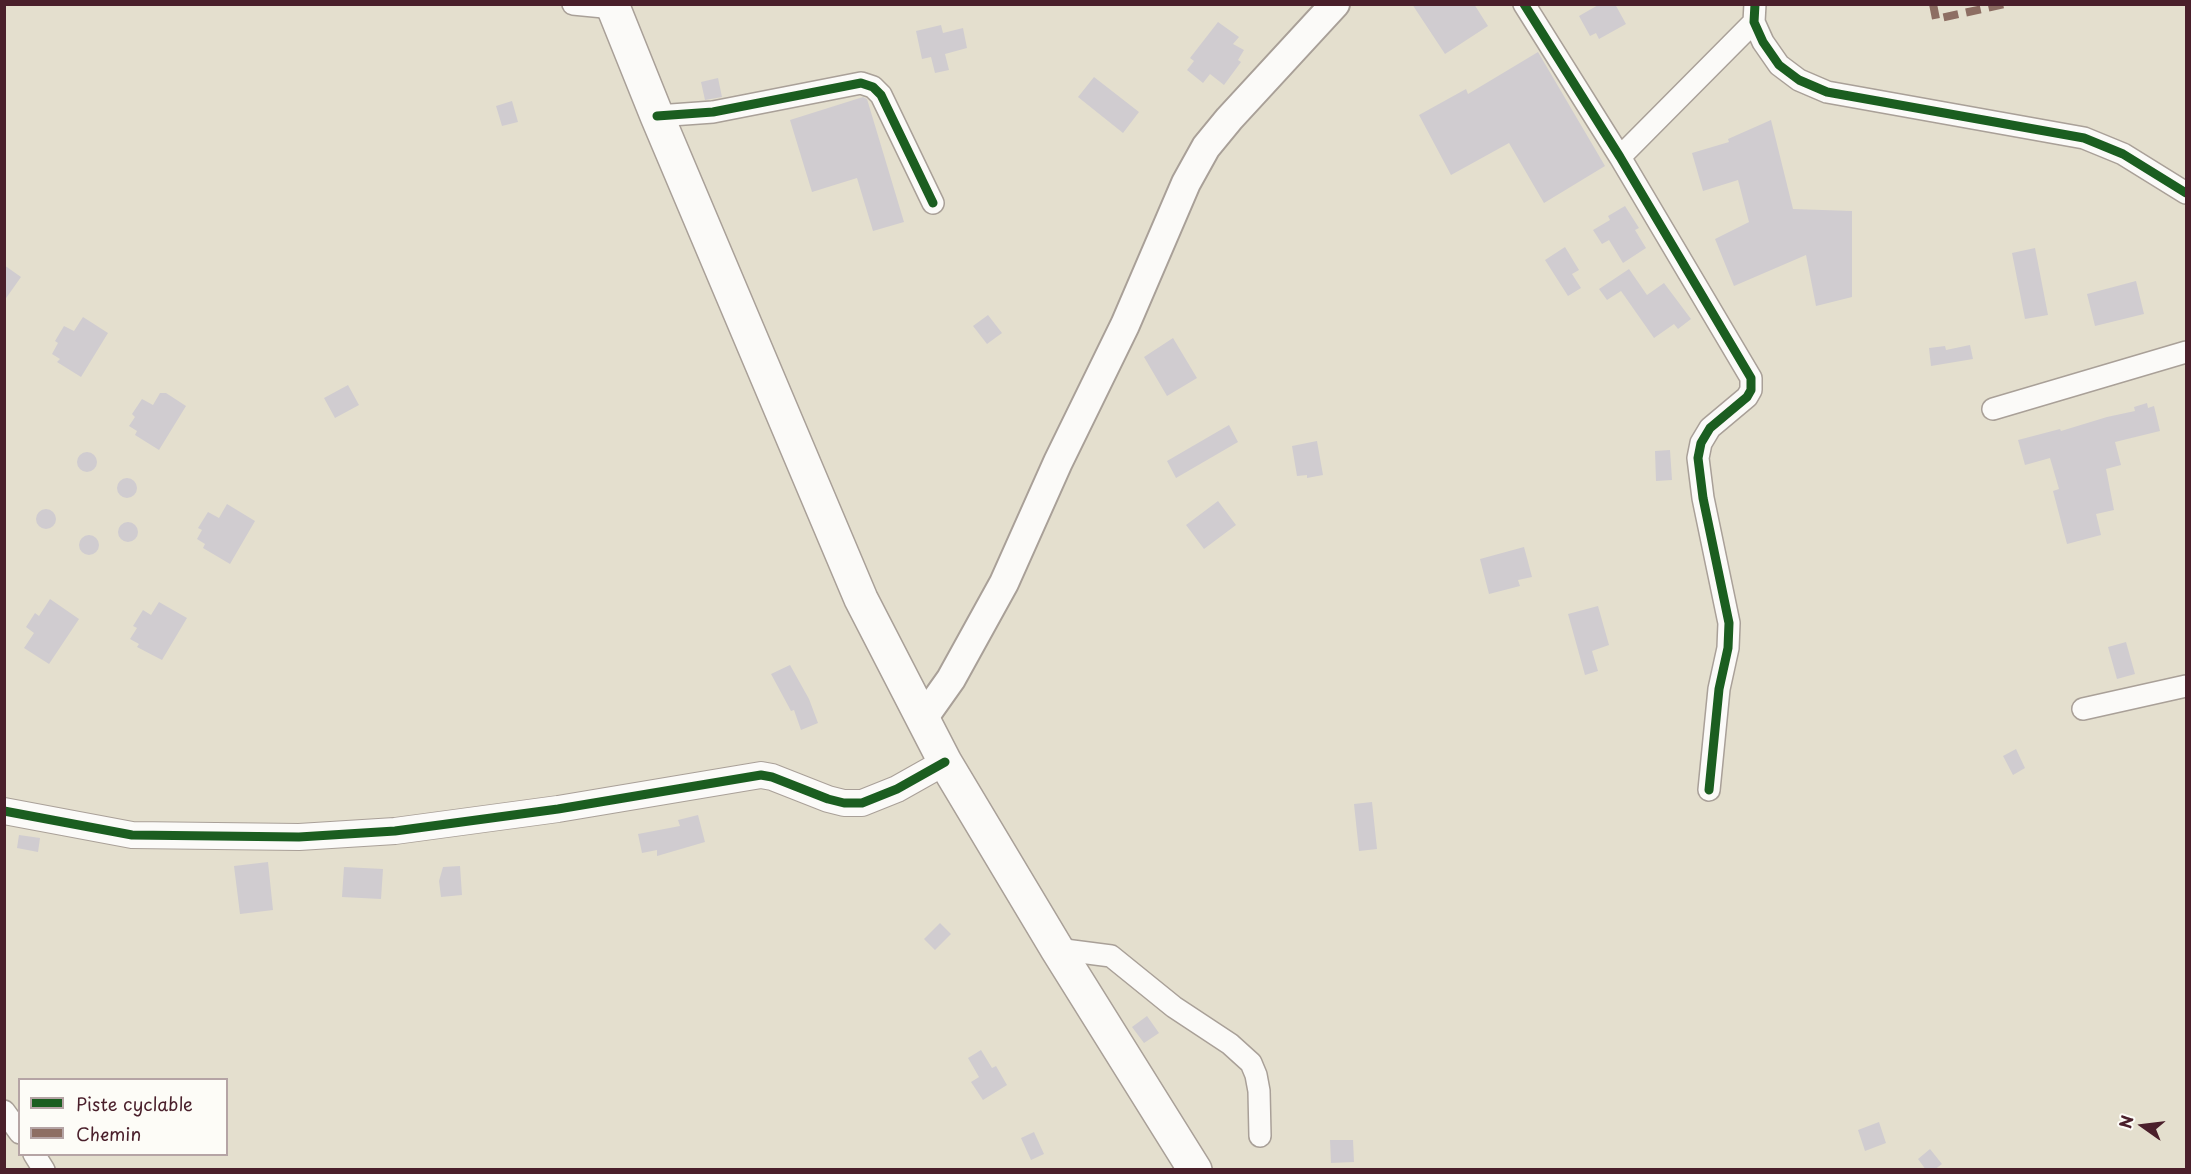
<!DOCTYPE html>
<html>
<head>
<meta charset="utf-8">
<style>
  body { margin:0 }
  #map { position:relative; width:2191px; height:1174px; overflow:hidden; background:#e4dfce; font-family:"Playpen Sans",sans-serif }
  canvas { display:block }
  .frame { position:absolute; inset:0; border:6px solid #4a1f2b; pointer-events:none }
  .legend { position:absolute; left:18px; top:1078px; width:210px; height:78px; box-sizing:border-box; background:#fdfcf7; border:2px solid #b5a4a5; margin:0; padding:8px 10px; list-style:none; font-size:18px; color:#4a1f2b }
  .legend li { display:flex; align-items:center; gap:12px; height:30px }
  .legend b { width:30px; border:2px solid #b5a4a5 }
  .north { position:absolute; left:2113px; top:1096px; width:60px; height:60px; -webkit-text-stroke:4px #fdfcf7; paint-order:stroke; rotate:284deg; font-size:16px; font-weight:700; line-height:24px; text-align:center; color:#4a1f2b }
  .north::after { content:''; display:block; margin:auto; width:21px; height:27px; background:#4a1f2b; clip-path:polygon(50% 0,100% 100%,50% 72%,0 100%) }
</style>
</head>
<body>
<div id="map">
<canvas width="2191" height="1174"></canvas>
<div class="frame"></div>
<ul class="legend">
<li><b style="height:8px;background:#1b5e20"></b>Piste cyclable</li>
<li><b style="height:8px;background:#8d6e63"></b>Chemin</li>
</ul>
<div class="north">N</div>
</div>
<script>
const ctx = document.querySelector('canvas').getContext('2d');
ctx.lineJoin = 'round';
function paint(path, color) {
  ctx.fillStyle = color;
  ctx.fill(path, 'evenodd');
}
function shape(rows) {
  const path = new Path2D();
  for (const r of rows) {
    if (r.length === 3) {
      path.moveTo(r[0] + r[2], r[1]);
      path.arc(r[0], r[1], r[2], 0, 2 * Math.PI);
      continue;
    }
    path.moveTo(r[0], r[1]);
    for (let i = 2; i < r.length; i += 2) path.lineTo(r[i], r[i + 1]);
  }
  return path;
}
function strokePath(path, color, width, dash) {
  ctx.strokeStyle = color;
  ctx.lineWidth = width;
  ctx.lineCap = dash ? 'butt' : 'round';
  ctx.setLineDash(dash || []);
  ctx.stroke(path);
}
const building = shape([
  [1412,4,1474,4,1488,26,1445,54],
  [1600,4,1615,4,1626,24,1599,39,1596,33,1590,36,1579,16],
  [1218,22,1239,37,1233,44,1244,50,1238,60,1241,62,1224,85,1210,74,1203,83,1187,70,1194,61,1190,58],
  [941,25,943,33,963,28,967,48,945,54,949,70,935,73,931,57,922,59,916,31],
  [1538,52,1605,166,1544,203,1509,143,1451,175,1419,115,1466,89,1468,94],
  [1094,77,1139,112,1123,133,1078,97],
  [718,78,722,97,705,100,701,82],
  [863,97,867,99,904,222,873,231,857,178,812,192,790,120],
  [512,101,518,122,502,126,496,106],
  [1771,120,1793,209,1852,211,1852,297,1816,306,1806,255,1734,286,1715,239,1749,222,1738,180,1703,191,1692,153,1729,142,1728,139],
  [1625,206,1639,228,1635,230,1646,248,1623,263,1609,240,1602,244,1593,230,1610,220,1608,216],
  [1565,247,1579,270,1572,274,1581,288,1568,296,1545,260],
  [2035,248,2048,315,2025,319,2012,253],
  [4,265,21,277,4,301],
  [1629,269,1647,295,1664,283,1691,319,1678,329,1674,324,1654,338,1621,291,1607,300,1599,289],
  [2136,281,2144,314,2095,326,2087,294],
  [988,315,1002,333,987,344,973,326],
  [83,317,108,333,81,377,57,362,60,359,52,354,58,343,55,341,64,326,74,331],
  [1173,338,1197,378,1167,396,1144,357],
  [1970,345,1973,359,1931,366,1929,348,1945,346,1946,350],
  [348,385,359,405,335,418,324,398],
  [160,393,166,393,186,406,159,450,135,435,137,431,129,426,135,417,132,414,142,399,153,405],
  [2147,403,2148,408,2154,406,2160,431,2115,442,2121,465,2106,469,2114,510,2096,514,2101,535,2067,544,2053,491,2059,489,2050,458,2025,465,2018,440,2060,429,2061,431,2107,417,2135,411,2134,407],
  [1229,425,1238,442,1176,478,1167,461],
  [1317,441,1323,475,1307,478,1307,475,1297,476,1292,446],
  [1670,450,1672,480,1656,481,1655,451],
  [87,462,10],
  [127,488,10],
  [1218,501,1236,525,1204,549,1186,525],
  [227,504,255,521,230,564,203,548,205,544,197,539,202,530,198,528,208,512,219,518],
  [46,519,10],
  [128,532,10],
  [89,545,10],
  [1524,547,1532,577,1518,580,1520,586,1489,594,1480,559],
  [50,599,79,619,49,664,24,648,34,633,26,627,35,613,39,616],
  [159,602,187,618,162,660,137,647,139,644,130,639,137,628,133,626,143,610,151,615],
  [1598,606,1609,645,1592,651,1598,671,1585,675,1568,614],
  [2126,642,2135,674,2117,679,2108,647],
  [790,665,809,699,818,723,801,730,794,710,791,711,771,674],
  [2016,749,2025,768,2013,775,2003,756],
  [1372,802,1377,849,1359,851,1354,804],
  [698,815,705,842,657,856,657,850,642,853,638,834,680,826,678,820],
  [19,835,40,838,38,852,17,848],
  [268,862,273,910,240,914,234,866],
  [460,866,462,895,441,897,439,881,443,867],
  [344,867,383,869,381,899,342,897],
  [940,923,951,934,935,950,924,939],
  [1147,1016,1159,1033,1144,1043,1132,1027],
  [981,1050,992,1068,996,1066,1007,1085,983,1100,971,1082,979,1077,968,1058],
  [1879,1122,1886,1143,1865,1151,1858,1130],
  [1034,1132,1044,1154,1031,1160,1021,1138],
  [1330,1140,1353,1140,1354,1162,1331,1163],
  [1930,1149,1942,1164,1934,1170,1926,1170,1918,1159]
]);
const minor = shape([
  [573,4,614,8],
  [1524,4,1620,157,1751,378,1751,390,1747,397,1710,428,1701,443,1698,458,1703,498,1729,623,1728,648,1719,689,1709,790],
  [1755,4,1754,22,1763,42,1779,65,1799,80,1827,92,2084,138,2123,154,2186,193],
  [657,116,713,112,861,83,873,87,881,95,933,203],
  [1620,157,1754,22],
  [1993,409,2186,352],
  [2083,709,2186,686],
  [1057,949,1111,956,1174,1007,1230,1044,1251,1063,1256,1075,1259,1091,1260,1136],
  [4,1111,20,1133],
  [34,1154,44,1170]
]);
const tertiary = shape([
  [4,811,132,835,299,837,395,831,558,809,761,775,772,777,828,799,844,803,862,803,897,789,945,762]
]);
const secondary = shape([
  [922,720,951,679,1004,583,1058,462,1125,325,1186,183,1206,147,1229,119,1335,4]
]);
const trunk = shape([
  [612,4,657,116,861,599,945,762,1057,949,1195,1170]
]);
const quiet = shape([
  [1933,4,1936,19,2005,4]
]);
const cycleway = shape([
  [1524,4,1620,157,1751,378,1751,390,1747,397,1710,428,1701,443,1698,458,1703,498,1729,623,1728,648,1719,689,1709,790],
  [1755,4,1754,22,1763,42,1779,65,1799,80,1827,92,2084,138,2123,154,2186,193],
  [657,116,713,112,861,83,873,87,881,95,933,203],
  [4,811,132,835,299,837,395,831,558,809,761,775,772,777,828,799,844,803,862,803,897,789,945,762]
]);
paint(building, '#d0ccd0');
strokePath(minor, '#a9a098', 24);
strokePath(tertiary, '#a9a098', 28);
strokePath(secondary, '#a9a098', 32);
strokePath(trunk, '#a9a098', 36);
strokePath(minor, '#fbfaf8', 21);
strokePath(tertiary, '#fbfaf8', 26);
strokePath(secondary, '#fbfaf8', 28);
strokePath(trunk, '#fbfaf8', 33);
strokePath(quiet, '#8d6e63', 8, [15, 8]);
strokePath(cycleway, '#1b5e20', 9);
</script>
</body>
</html>
